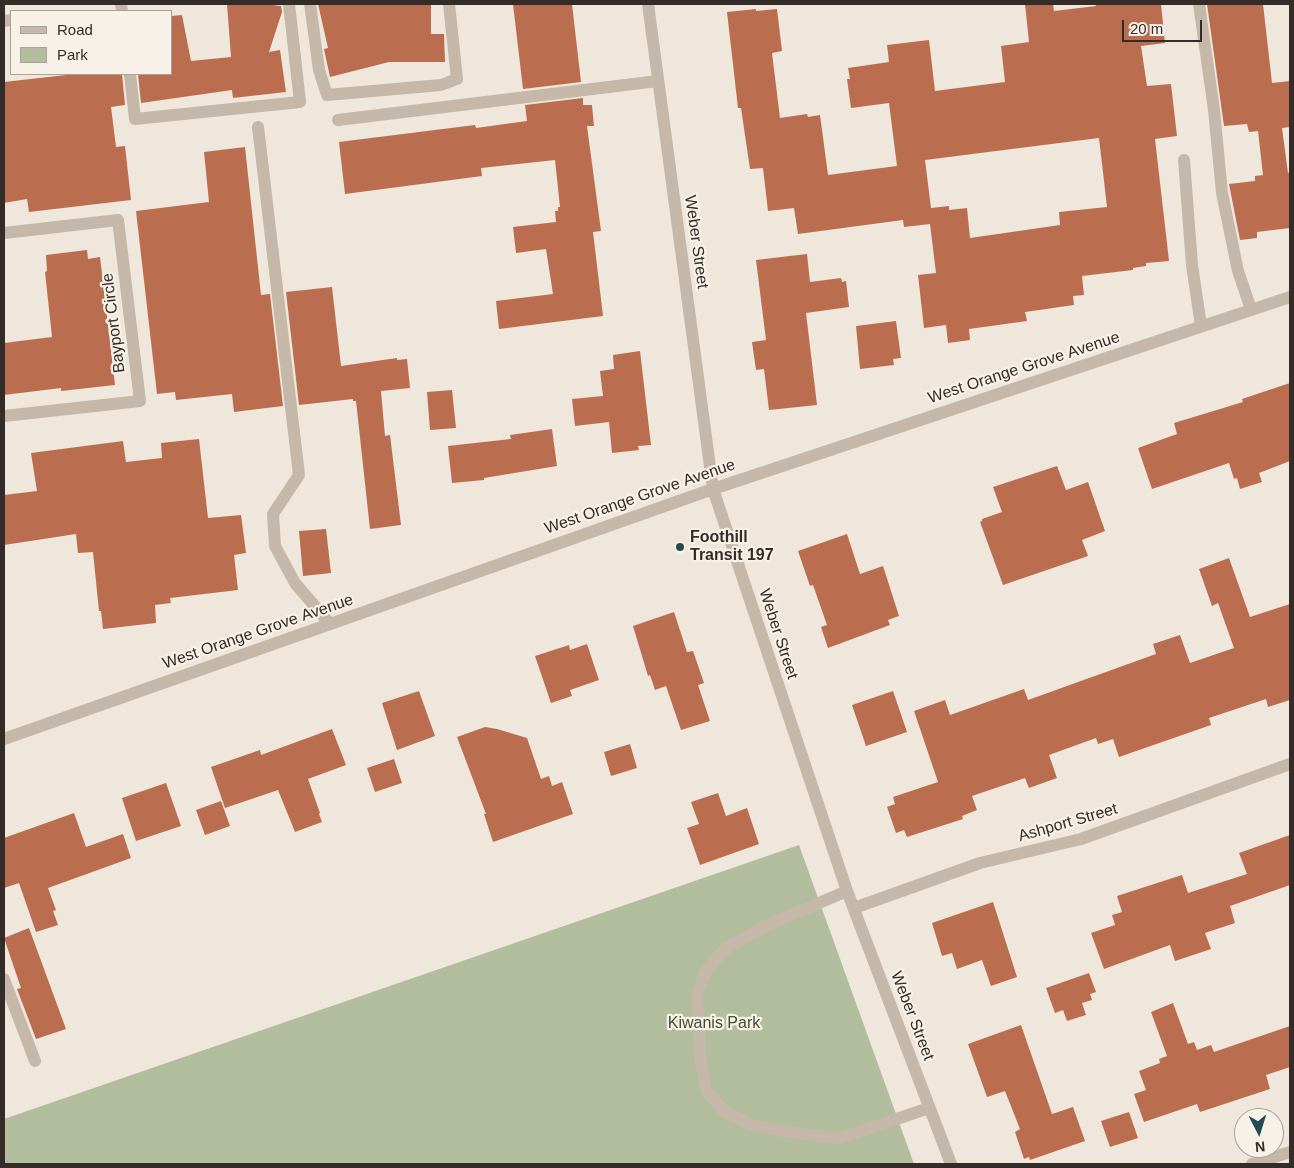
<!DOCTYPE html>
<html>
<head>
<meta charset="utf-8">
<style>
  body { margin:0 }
  #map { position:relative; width:1294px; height:1168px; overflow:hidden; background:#efe7dc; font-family:Arial,sans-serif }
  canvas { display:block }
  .frame { position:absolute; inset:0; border:5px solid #342c28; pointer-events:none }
  .legend { position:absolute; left:10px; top:10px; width:162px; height:65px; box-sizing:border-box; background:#f7f1e8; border:1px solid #a9a29b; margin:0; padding:6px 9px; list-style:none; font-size:15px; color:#342c28 }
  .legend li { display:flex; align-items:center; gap:10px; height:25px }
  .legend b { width:25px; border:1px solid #a9a29b }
  .north { position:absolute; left:1234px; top:1108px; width:50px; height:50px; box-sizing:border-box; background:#f7f1e8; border:1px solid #a9a29b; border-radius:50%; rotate:175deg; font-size:14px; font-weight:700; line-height:20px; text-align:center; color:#342c28 }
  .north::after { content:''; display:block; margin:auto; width:18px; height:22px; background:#224c51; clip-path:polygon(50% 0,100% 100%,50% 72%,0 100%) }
  .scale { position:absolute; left:1122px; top:20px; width:80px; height:22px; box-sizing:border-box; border:2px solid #342c28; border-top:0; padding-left:6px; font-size:15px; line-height:18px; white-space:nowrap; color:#342c28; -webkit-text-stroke:4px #f7f1e8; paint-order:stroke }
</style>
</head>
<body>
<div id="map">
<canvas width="1294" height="1168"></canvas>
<div class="frame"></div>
<ul class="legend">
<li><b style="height:6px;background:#c6b8a9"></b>Road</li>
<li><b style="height:14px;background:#b1bd9d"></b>Park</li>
</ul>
<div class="north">N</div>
<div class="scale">20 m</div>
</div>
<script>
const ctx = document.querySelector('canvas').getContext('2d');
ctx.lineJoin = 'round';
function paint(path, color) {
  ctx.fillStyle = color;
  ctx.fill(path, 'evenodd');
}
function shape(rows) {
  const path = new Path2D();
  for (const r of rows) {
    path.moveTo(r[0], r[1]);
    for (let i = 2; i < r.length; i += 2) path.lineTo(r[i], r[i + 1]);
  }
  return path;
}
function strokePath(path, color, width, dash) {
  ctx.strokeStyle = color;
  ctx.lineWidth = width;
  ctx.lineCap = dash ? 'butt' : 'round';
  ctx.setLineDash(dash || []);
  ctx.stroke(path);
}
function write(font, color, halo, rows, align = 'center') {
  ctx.font = font + ' Arial,sans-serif';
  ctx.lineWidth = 4.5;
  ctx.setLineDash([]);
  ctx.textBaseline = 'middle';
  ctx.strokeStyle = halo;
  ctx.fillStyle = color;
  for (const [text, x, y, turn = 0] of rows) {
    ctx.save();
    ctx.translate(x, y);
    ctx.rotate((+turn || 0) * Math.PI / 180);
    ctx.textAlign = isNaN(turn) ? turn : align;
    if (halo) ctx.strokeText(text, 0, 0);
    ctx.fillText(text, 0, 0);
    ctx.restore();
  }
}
const green = shape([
  [799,845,914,1164,4,1164,4,1119]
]);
const building = shape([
  [227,4,264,4,281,6,282,12,269,52,280,50,286,92,233,98,232,90,141,103,138,74,171,74,171,16,182,15,191,61,231,57],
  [318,4,431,4,431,34,444,34,445,62,389,62,330,77,324,49,328,48],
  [513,4,572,4,581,82,523,89],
  [1025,4,1053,4,1054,11,1096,6,1095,4,1161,4,1165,43,1141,46,1147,86,1171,84,1177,136,1155,139,1169,261,1146,263,1146,266,1133,268,1133,270,1082,276,1084,295,1073,296,1074,305,1025,312,1027,321,969,329,970,340,948,343,946,325,924,328,918,275,936,273,930,224,904,227,903,220,798,234,794,208,768,211,763,168,750,169,741,108,738,108,727,12,756,9,756,11,777,9,782,51,772,53,780,118,807,114,808,117,820,115,828,175,897,166,889,103,851,108,847,79,850,79,848,68,889,62,887,45,929,40,935,91,1005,82,1001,46,1029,42],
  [1099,138,1107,207,1059,212,1060,225,970,238,967,208,949,210,949,206,931,208,925,160],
  [1207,4,1263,4,1272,83,1290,81,1290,127,1282,128,1288,173,1290,172,1290,228,1257,232,1257,238,1240,240,1229,184,1255,181,1255,176,1263,175,1258,131,1249,132,1247,124,1224,126],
  [75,74,122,74,125,105,111,107,116,147,125,146,131,200,29,212,27,199,4,203,4,82],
  [583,98,583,105,592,105,594,126,587,126,601,231,593,232,603,316,499,329,496,301,553,294,546,249,516,253,513,227,556,222,555,211,558,211,558,207,560,207,555,160,481,168,482,176,345,194,339,142,475,125,476,128,527,121,525,105],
  [245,147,261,295,270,294,283,406,234,412,232,394,176,400,175,392,157,394,136,211,209,202,204,152],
  [87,250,88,259,100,257,115,385,61,391,61,388,4,395,4,343,52,337,45,272,47,271,46,255],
  [807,254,810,282,841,278,842,282,846,281,849,307,806,313,817,405,769,410,764,369,756,370,752,342,766,340,756,260],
  [332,287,341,366,397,358,397,360,407,359,410,388,381,391,385,436,390,435,401,525,370,529,356,401,353,401,353,399,299,405,286,292],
  [896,321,901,358,893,359,894,365,860,369,856,326],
  [640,351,651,445,638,446,639,450,612,453,609,422,575,426,572,399,603,396,600,371,614,369,613,355],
  [1290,383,1290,461,1259,473,1262,482,1240,489,1237,478,1234,479,1229,463,1152,489,1138,448,1177,434,1174,423,1243,402,1242,399],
  [452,390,456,428,430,430,427,392],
  [552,429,557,466,484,478,484,480,452,483,448,446,511,439,510,435],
  [199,439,208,518,241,515,246,553,234,555,238,590,170,598,171,603,155,605,156,623,103,629,101,611,99,611,93,552,78,553,76,534,4,545,4,495,37,491,31,453,123,441,126,462,162,458,161,443],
  [1057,466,1066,490,1088,482,1105,531,1082,540,1088,556,1003,585,980,522,982,521,982,519,1002,512,993,487],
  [326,529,331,573,303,576,299,531],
  [847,534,860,574,883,566,899,616,888,620,890,625,828,648,821,627,827,625,813,585,810,586,798,551],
  [1229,558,1250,617,1290,604,1290,700,1268,707,1266,699,1209,718,1211,725,1119,757,1113,739,1098,744,1096,738,1049,755,1057,778,1029,788,1025,778,972,796,977,810,962,816,963,819,907,837,904,830,896,833,887,807,895,804,893,797,938,782,914,711,945,700,950,715,1024,689,1028,700,1156,654,1153,644,1180,635,1190,663,1234,648,1218,603,1212,606,1199,569],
  [674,612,687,652,693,651,704,683,698,685,710,721,681,730,666,686,655,690,650,675,648,676,633,626],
  [587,644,599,680,570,690,572,696,551,703,535,656,569,645,570,650],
  [419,691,435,736,397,750,382,703],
  [893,691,907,732,866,746,852,705],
  [485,727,497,729,527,738,541,779,549,776,552,786,562,782,573,814,493,842,484,814,486,814,457,737],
  [332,729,346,765,308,779,320,813,319,814,322,822,295,832,278,790,225,808,211,767,260,750,261,755],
  [630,744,637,768,611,776,604,752],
  [394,759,402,783,375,792,367,768],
  [166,783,181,826,136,841,122,798],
  [718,793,726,816,747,808,759,844,700,865,687,828,699,824,691,802],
  [221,801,230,826,205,835,196,810],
  [74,813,86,847,123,834,131,858,48,888,56,910,53,911,58,925,36,932,19,883,4,888,4,838],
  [1290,835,1290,885,1230,906,1235,923,1205,933,1211,949,1175,961,1170,945,1104,969,1091,933,1115,925,1112,915,1122,912,1117,896,1182,875,1188,893,1247,874,1239,853],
  [993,902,1017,977,991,986,982,960,957,969,952,953,942,956,932,923],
  [29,928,66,1029,36,1039,17,989,21,988,4,938],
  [1089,973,1096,992,1090,994,1092,1000,1082,1003,1086,1015,1067,1021,1063,1010,1055,1013,1046,988],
  [1173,1003,1188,1044,1194,1042,1197,1050,1211,1045,1214,1052,1290,1026,1290,1067,1266,1075,1270,1089,1200,1112,1197,1104,1144,1122,1134,1094,1146,1090,1139,1071,1160,1063,1159,1059,1167,1056,1151,1012],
  [1021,1025,1052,1114,1073,1107,1085,1141,1030,1160,1029,1157,1024,1159,1015,1132,1020,1129,1005,1091,987,1097,968,1044],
  [1129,1112,1138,1138,1110,1147,1101,1121]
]);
const minor = shape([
  [121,4,122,11],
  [310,4,319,70,327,95,441,85,457,79,449,4],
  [648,4,713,489,847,891,951,1164],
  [1199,4,1214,110,1222,193,1238,271,1251,309],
  [4,21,11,20],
  [130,74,135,119,300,102,289,4],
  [338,120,658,81],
  [258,127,299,475,273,514,275,546,295,583,330,624],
  [1184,160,1192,265,1201,326],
  [4,233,118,220,140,401,4,416],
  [4,739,713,489,1290,297],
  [847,891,763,927,725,949,706,970,697,996,700,1054,706,1090,724,1111,754,1126,807,1135,841,1138,929,1108],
  [854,908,980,863,1081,839,1290,764],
  [4,979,35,1061],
  [1252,1164,1290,1152]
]);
const markers = [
  [680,547,5,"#224c51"]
];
const streetNames = [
  ["Weber Street",696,242,82],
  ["Bayport Circle",114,323,-97],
  ["West Orange Grove Avenue",1024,368,-18],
  ["West Orange Grove Avenue",640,497,-19],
  ["West Orange Grove Avenue",258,632,-19],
  ["Weber Street",778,634,72],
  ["Ashport Street",1068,823,-16],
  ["Weber Street",912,1016,69]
];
const poiNames = [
  ["Foothill",690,538],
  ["Transit 197",690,556]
];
const parkNames = [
  ["Kiwanis Park",714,1024]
];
paint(green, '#b1bd9d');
paint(building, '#ba6e4f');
strokePath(minor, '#c6b8a9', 12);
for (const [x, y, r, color] of markers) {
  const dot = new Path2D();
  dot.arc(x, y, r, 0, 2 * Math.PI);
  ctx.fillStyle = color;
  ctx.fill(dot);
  strokePath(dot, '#f7f1e8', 2);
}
write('16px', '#342c28', '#f7f1e8', streetNames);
write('bold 16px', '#342c28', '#f7f1e8', poiNames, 'left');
write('16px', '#42502e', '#f7f1e8', parkNames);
</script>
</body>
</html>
